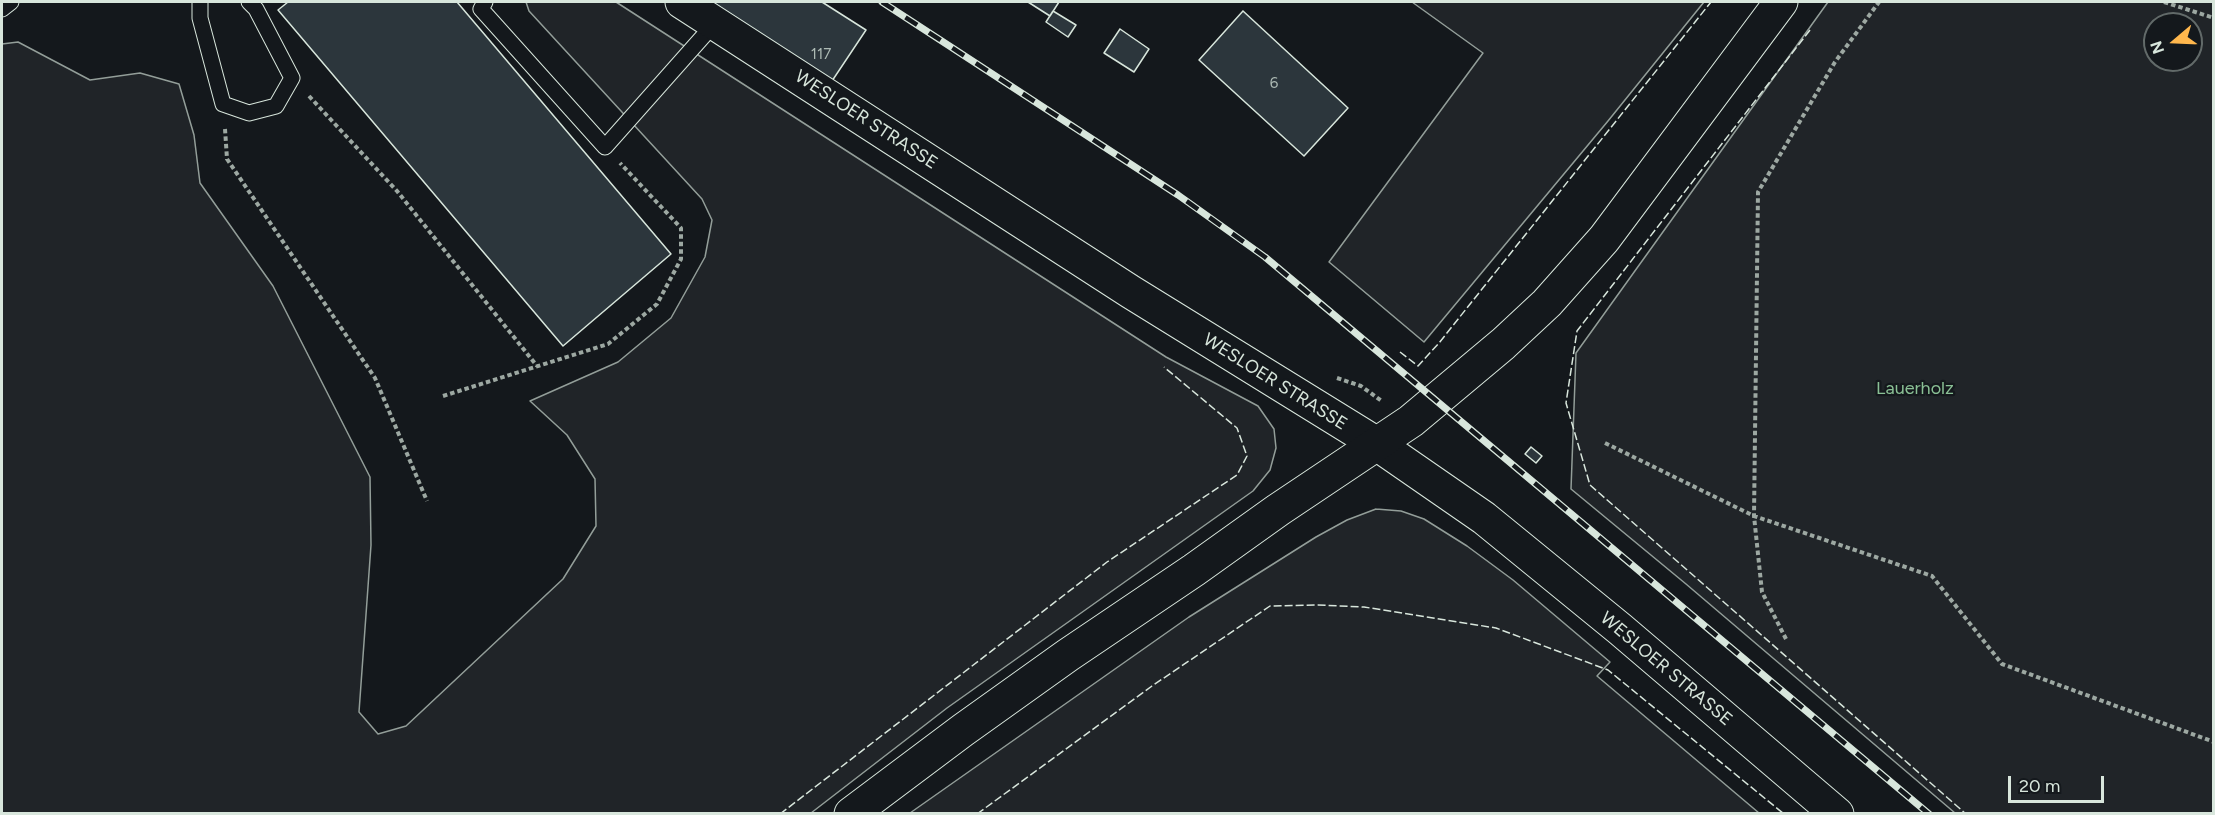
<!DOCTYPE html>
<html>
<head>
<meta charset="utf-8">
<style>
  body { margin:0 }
  #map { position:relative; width:2215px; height:815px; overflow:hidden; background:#14181c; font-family:Figtree,sans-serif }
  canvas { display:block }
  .frame { position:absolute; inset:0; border:3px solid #d8e6dc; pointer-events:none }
  .north { position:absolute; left:2143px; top:12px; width:60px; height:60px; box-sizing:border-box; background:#14181c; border:2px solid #626a69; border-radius:50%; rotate:251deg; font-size:16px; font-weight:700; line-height:24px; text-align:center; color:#d8e6dc }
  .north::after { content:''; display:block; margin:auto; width:21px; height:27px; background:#ffb74d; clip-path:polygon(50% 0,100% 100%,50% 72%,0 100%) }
  .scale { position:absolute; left:2008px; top:776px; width:96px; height:27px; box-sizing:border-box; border:3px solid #d8e6dc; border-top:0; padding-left:8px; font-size:18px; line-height:21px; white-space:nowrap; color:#d8e6dc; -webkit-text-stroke:4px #14181c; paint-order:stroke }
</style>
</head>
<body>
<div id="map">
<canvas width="2215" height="815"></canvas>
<div class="frame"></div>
<div class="north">N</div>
<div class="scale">20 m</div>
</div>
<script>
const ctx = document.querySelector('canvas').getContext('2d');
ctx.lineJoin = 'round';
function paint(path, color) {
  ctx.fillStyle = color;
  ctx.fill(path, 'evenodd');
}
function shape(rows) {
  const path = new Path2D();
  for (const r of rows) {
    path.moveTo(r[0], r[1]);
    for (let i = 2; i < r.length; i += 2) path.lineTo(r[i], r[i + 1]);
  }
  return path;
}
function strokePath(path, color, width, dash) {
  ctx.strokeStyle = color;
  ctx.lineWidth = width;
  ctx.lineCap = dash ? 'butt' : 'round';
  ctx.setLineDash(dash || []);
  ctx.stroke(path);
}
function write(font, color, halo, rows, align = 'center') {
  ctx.font = font + ' Figtree,sans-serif';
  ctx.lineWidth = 4.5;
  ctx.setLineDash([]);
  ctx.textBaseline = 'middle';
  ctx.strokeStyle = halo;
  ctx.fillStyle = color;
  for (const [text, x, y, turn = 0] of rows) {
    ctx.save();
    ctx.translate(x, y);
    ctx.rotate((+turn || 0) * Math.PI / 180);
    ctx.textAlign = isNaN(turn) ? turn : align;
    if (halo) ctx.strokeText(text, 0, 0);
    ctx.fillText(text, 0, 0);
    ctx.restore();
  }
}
const green = shape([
  [526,2,616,2,1166,357,1258,406,1274,429,1276,448,1270,470,1253,491,947,708,811,813,2,813,2,44,18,42,90,80,140,73,179,84,194,135,200,183,273,286,370,477,371,545,359,712,378,734,406,726,563,579,596,526,595,479,567,435,530,401,618,362,671,318,705,257,712,220,702,199,529,11,526,2],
  [1412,2,1704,2,1608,121,1424,342,1329,262,1483,53,1412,2],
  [1828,2,2213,2,2213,813,1955,813,1686,584,1571,489,1576,353,1828,2],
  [2155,24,2191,24,2191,60,2155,60,2155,24],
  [1376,509,1401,511,1424,519,1467,546,1513,580,1610,662,1597,676,1759,813,910,813,1189,617,1316,537,1347,520,1376,509]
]);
const building = shape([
  [288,2,457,2,671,254,563,346,278,10,288,2],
  [712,2,822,2,866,30,832,81,712,2],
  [1028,2,1059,2,1050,16,1028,2],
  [1053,11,1076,25,1068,37,1046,22,1053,11],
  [1243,11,1348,108,1304,156,1199,60,1243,11],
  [1120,29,1149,49,1134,72,1104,53,1120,29],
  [1531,447,1542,456,1536,463,1525,454,1531,447]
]);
const path = shape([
  [2164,2,2214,18],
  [309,96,397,191,537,366],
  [225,129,227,159,375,378,427,501],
  [1337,378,1361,386,1383,402],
  [443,396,608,344,657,304,681,259,681,228,620,163],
  [1605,443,1754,516,1932,576,2002,664,2214,742],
  [1786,639,1762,592,1754,516,1758,192,1835,62,1879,2]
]);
const service = shape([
  [200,2,200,18,223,104,249,113,276,106,292,78,256,9,249,2],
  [485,2,481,9,605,147,715,23],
  [2,9,11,2]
]);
const tertiary = shape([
  [682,2,1131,292,1377,444]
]);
const secondary = shape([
  [1377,444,1484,518,1620,629,1837,814]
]);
const primary = shape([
  [851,814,963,730,1068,655,1194,570,1278,510,1411,421,1503,344,1547,303,1604,239,1781,2]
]);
const rail = shape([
  [882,2,1178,195,1265,257,1929,814]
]);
const fence = shape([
  [1810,30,1577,331,1566,403,1590,485,1966,814],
  [1400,352,1418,366,1439,343,1711,2],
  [780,814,1107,562,1237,475,1247,456,1237,428,1164,367],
  [977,814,1152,686,1270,606,1318,605,1364,607,1496,628,1608,670,1784,814]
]);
const numberNames = [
  ["117",821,55],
  ["6",1274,84]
];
const streetNames = [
  ["WESLOER STRASSE",866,120,33],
  ["WESLOER STRASSE",1275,382,32],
  ["WESLOER STRASSE",1666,669,40]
];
const parkNames = [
  ["Lauerholz",1915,389]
];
paint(green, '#202428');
strokePath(green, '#939e99', 1.5);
paint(building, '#2c363c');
strokePath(building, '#d8e6dc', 1.5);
strokePath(service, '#d8e6dc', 17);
strokePath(tertiary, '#d8e6dc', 35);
strokePath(secondary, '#d8e6dc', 35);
strokePath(primary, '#d8e6dc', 35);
strokePath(path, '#9da8a2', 4, [4.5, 3]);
strokePath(service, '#14181c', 15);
strokePath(tertiary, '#14181c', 33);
strokePath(secondary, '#14181c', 33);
strokePath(primary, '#14181c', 33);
strokePath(rail, '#d8e6dc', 7);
strokePath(rail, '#14181c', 4.5, [14]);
strokePath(fence, '#d8e6dc', 1.5, [8, 3]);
write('15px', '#adbab4', null, numberNames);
write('18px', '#d8e6dc', '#14181c', streetNames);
write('18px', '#8ac095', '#14181c', parkNames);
</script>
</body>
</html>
